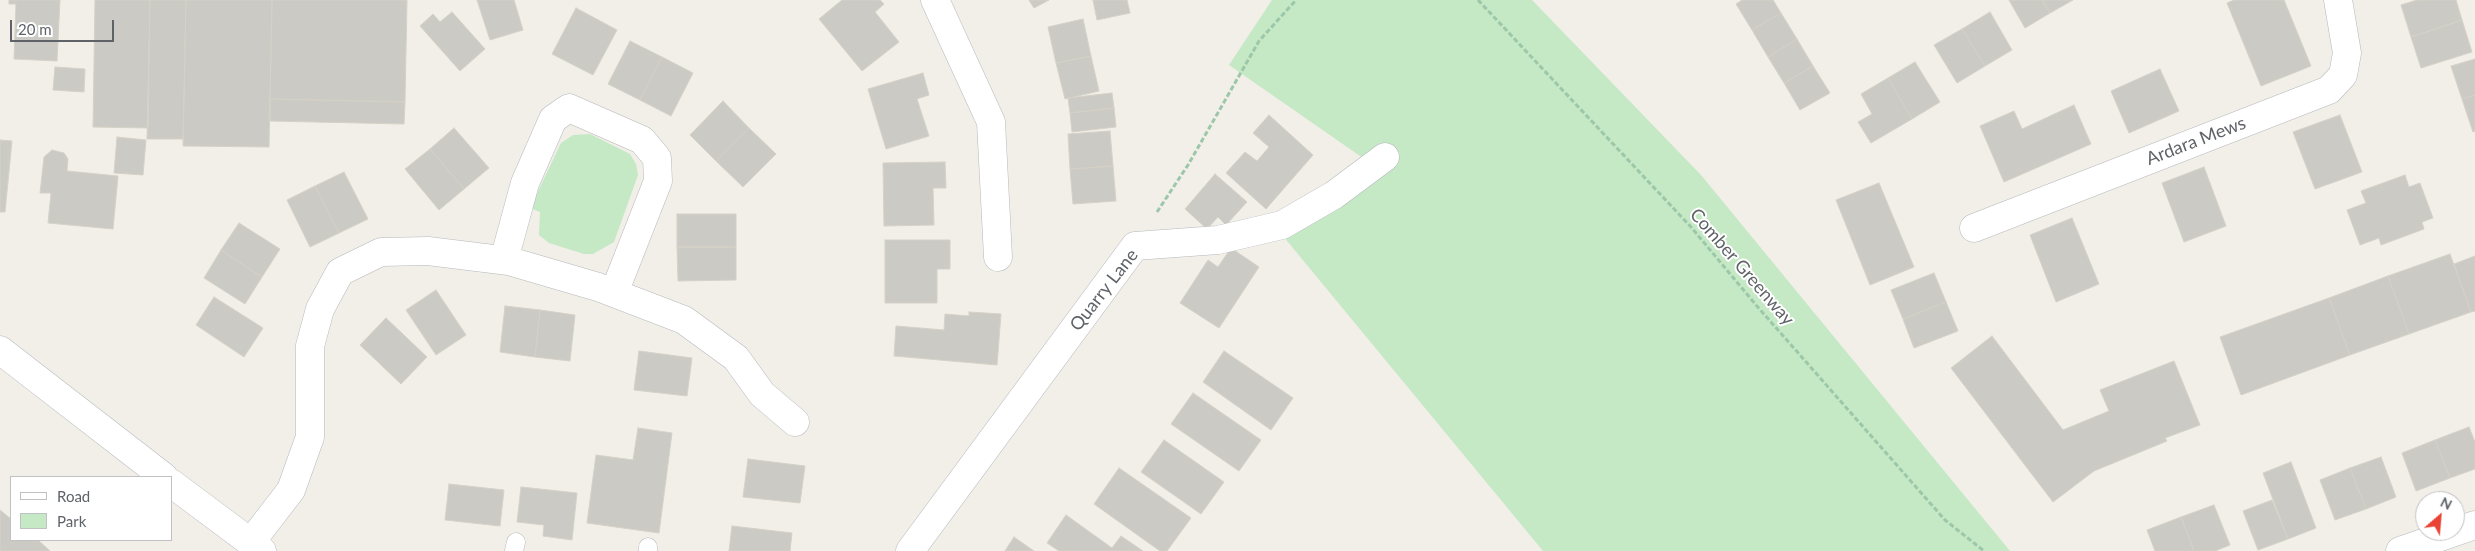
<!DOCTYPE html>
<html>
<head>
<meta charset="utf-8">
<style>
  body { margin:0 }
  #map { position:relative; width:2475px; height:551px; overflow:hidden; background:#f1efe8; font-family:Lato,sans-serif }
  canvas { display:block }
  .legend { position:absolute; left:10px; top:476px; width:162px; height:65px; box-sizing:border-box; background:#fff; border:1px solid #bfc1c3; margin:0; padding:6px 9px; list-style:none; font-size:15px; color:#5f6368 }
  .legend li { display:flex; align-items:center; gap:10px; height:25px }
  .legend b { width:25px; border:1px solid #bfc1c3 }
  .north { position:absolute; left:2415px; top:491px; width:50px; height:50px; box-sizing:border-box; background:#fff; border:1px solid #bfc1c3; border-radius:50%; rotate:27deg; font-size:14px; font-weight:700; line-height:20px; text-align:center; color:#5f6368 }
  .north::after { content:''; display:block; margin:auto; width:18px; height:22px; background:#ea4335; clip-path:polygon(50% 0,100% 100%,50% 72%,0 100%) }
  .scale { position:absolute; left:10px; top:20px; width:104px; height:22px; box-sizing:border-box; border:2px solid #5f6368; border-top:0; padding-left:6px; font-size:15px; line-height:18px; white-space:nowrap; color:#5f6368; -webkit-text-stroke:4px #fff; paint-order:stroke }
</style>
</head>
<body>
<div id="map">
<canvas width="2475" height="551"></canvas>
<ul class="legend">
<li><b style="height:6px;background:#fff"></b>Road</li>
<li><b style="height:14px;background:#c5e8c5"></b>Park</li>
</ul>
<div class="north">N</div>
<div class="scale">20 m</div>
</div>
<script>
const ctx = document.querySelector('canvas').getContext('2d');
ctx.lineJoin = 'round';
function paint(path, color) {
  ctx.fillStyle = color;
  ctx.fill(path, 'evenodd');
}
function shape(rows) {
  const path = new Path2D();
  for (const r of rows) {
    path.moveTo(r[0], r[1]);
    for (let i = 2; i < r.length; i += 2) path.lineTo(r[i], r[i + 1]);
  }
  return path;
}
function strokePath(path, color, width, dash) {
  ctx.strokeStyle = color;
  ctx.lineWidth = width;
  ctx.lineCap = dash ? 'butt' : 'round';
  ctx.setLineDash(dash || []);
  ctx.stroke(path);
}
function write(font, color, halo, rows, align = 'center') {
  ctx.font = font + ' Lato,sans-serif';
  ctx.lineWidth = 4;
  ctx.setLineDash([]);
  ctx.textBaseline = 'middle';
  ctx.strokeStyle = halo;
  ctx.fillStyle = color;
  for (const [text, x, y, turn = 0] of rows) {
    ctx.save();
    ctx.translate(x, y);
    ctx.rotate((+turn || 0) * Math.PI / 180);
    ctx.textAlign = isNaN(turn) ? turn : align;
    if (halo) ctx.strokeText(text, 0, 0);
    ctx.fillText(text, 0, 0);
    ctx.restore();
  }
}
const green = shape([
  [1272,0,1532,0,1701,175,2010,551,1543,551,1283,236,1386,174,1229,65],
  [590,134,630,154,636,164,638,175,614,242,593,254,584,254,549,243,539,235,540,212,530,208,561,143,573,135]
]);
const building = shape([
  [9,0,60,0,57,61,14,59,16,4,9,4,9,0],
  [95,0,150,0,148,128,93,127,95,0],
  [150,0,186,0,183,139,147,139,150,0],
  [186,0,272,0,269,147,183,146,186,0],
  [272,0,407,0,405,102,270,99,272,0],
  [477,0,514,0,523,30,490,40,477,0],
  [842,0,880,0,884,4,875,12,899,42,862,71,819,19,842,0],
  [1029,0,1049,0,1034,8,1029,0],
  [1093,0,1127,0,1130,13,1097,20,1093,0],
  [1742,0,1773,0,1781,13,1752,30,1736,4,1742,0],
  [2009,0,2042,0,2050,13,2025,28,2009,0],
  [2042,0,2073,0,2050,13,2042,0],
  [2234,0,2284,0,2311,66,2261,86,2227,3,2234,0],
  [2417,0,2456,0,2462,20,2411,37,2401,5,2417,0],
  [576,8,617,30,593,75,552,54,576,8],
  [452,12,485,49,460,71,420,26,433,14,440,22,452,12],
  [1990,12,2012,50,1985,66,1962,29,1990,12],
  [1781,13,1797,39,1768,57,1752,30,1781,13],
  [1083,19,1091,56,1056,63,1048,27,1083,19],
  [2462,20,2472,52,2421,68,2411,37,2462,20],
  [1962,29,1985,66,1957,83,1934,45,1962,29],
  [1797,39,1813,66,1784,83,1768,57,1797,39],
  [630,41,662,57,640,100,608,84,630,41],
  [1091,56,1099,91,1065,99,1056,63,1091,56],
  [662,57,693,73,671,116,640,100,662,57],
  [2475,59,2475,95,2462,99,2451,66,2475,59],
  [1915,62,1940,102,1912,119,1888,78,1915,62],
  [1813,66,1830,93,1800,110,1784,83,1813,66],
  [55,67,85,69,84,92,53,90,55,67],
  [2160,69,2179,111,2129,133,2111,91,2160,69],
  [923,73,929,95,917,99,929,136,886,149,868,89,923,73],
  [1888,78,1912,119,1871,143,1858,122,1872,114,1861,94,1888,78],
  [1112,93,1114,108,1070,113,1068,98,1112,93],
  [2475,95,2475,131,2473,132,2462,99,2475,95],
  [270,99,405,102,404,124,270,121,270,99],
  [723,101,749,128,716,161,690,135,723,101],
  [2074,105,2091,144,2004,182,1980,126,2014,111,2022,129,2074,105],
  [1114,108,1116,127,1072,132,1070,113,1114,108],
  [1269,115,1313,155,1266,209,1226,173,1245,152,1257,161,1269,147,1253,133,1269,115],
  [2340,115,2362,172,2315,189,2293,132,2340,115],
  [454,128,489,168,464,189,430,149,454,128],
  [749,128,776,154,743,187,716,161,749,128],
  [1110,131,1113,166,1070,169,1068,134,1110,131],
  [117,137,146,140,143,175,114,173,117,137],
  [0,140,12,141,5,212,0,212,0,140],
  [430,149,464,189,439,210,405,169,430,149],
  [52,150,64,153,68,159,67,171,118,176,113,229,48,223,51,193,40,193,44,157,52,150],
  [945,162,946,188,933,188,934,225,884,226,883,163,945,162],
  [1113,166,1116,201,1073,204,1070,169,1113,166],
  [2204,167,2226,226,2184,242,2162,183,2204,167],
  [344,172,368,219,339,233,315,186,344,172],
  [1215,174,1247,202,1226,225,1218,217,1207,229,1185,209,1215,174],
  [2405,175,2409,187,2420,183,2433,218,2422,222,2424,229,2381,245,2379,238,2360,245,2347,210,2366,203,2361,191,2405,175],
  [1879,183,1914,267,1870,285,1836,200,1879,183],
  [315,186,339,233,310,247,287,200,315,186],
  [677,214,736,214,736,247,677,247,677,214],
  [2072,218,2099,284,2056,302,2030,235,2072,218],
  [239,223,280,249,262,277,221,250,239,223],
  [885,240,950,240,950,269,937,269,937,303,885,303,885,240],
  [677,247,736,247,736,280,678,281,677,247],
  [1231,248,1259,267,1219,328,1180,303,1208,260,1218,267,1231,248],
  [221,250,262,277,245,304,204,278,221,250],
  [2450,254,2471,312,2409,334,2388,276,2450,254],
  [2475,256,2475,311,2471,312,2454,264,2475,256],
  [1934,273,1946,302,1903,319,1891,290,1934,273],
  [2388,276,2409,334,2350,355,2329,298,2388,276],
  [436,290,466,335,436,355,406,310,436,290],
  [214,297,263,328,244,357,196,325,214,297],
  [2329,298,2350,355,2241,395,2220,337,2329,298],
  [1946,302,1958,331,1914,348,1903,319,1946,302],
  [505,306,540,310,535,357,500,352,505,306],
  [540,310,575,315,570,361,535,357,540,310],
  [969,312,1001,314,997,365,894,356,896,326,944,330,945,314,969,316,969,312],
  [386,318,427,357,401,384,360,345,386,318],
  [1992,336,2063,430,2109,411,2100,390,2174,361,2200,425,2165,438,2167,441,2094,471,2053,502,1951,368,1992,336],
  [639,351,692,358,687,396,634,390,639,351],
  [1224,351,1293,398,1271,430,1203,382,1224,351],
  [1193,393,1261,440,1239,471,1171,424,1193,393],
  [2469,427,2475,442,2475,469,2450,478,2435,440,2469,427],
  [638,428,672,433,659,533,587,523,596,455,633,460,638,428],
  [1164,440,1224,482,1201,514,1141,472,1164,440],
  [2435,440,2450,478,2416,491,2402,453,2435,440],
  [2381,457,2396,497,2366,509,2350,468,2381,457],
  [748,459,805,466,800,503,743,497,748,459],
  [2291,462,2316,528,2288,539,2263,473,2291,462],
  [1119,468,1191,518,1167,551,1160,551,1094,504,1119,468],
  [2350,468,2366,509,2335,520,2320,480,2350,468],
  [449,484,504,490,500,526,445,520,449,484],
  [521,487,577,493,572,540,543,536,544,525,517,522,521,487],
  [2272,500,2288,539,2258,550,2243,511,2272,500],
  [2214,505,2230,545,2215,551,2194,551,2181,517,2214,505],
  [0,510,11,519,11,540,38,540,50,551,0,551,0,510],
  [1066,515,1112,548,1121,536,1143,551,1059,551,1047,543,1066,515],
  [2181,517,2194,551,2155,551,2147,530,2181,517],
  [732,526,792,533,790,551,729,551,732,526],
  [1014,537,1034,551,1005,551,1014,537]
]);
const path = shape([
  [1478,0,1691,227,1756,305,1945,520,1984,551],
  [1157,212,1188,165,1259,41,1296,0]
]);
const lane = shape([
  [514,551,516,542],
  [648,551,648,547]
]);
const street = shape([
  [935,0,991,122,998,257],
  [1974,228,2329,90,2343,75,2347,53,2338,0],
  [504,260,525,183,553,119,569,108,642,140,657,158,658,181,614,293],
  [251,542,291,490,310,437,310,346,320,309,340,272,381,252,428,251,509,261,598,287,684,320,736,358,762,394,795,422],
  [910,551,1135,246,1218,240,1282,225,1334,195,1385,157],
  [2400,551,2475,525]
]);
const secondary = shape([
  [0,350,164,477],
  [171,483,262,551]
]);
const streetNames = [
  ["Ardara Mews",2196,141,-21],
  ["Comber Greenway",1742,267,49],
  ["Quarry Lane",1104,290,-52]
];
paint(green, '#c5e8c5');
paint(building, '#cccac5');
strokePath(building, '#d6d1c6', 1);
strokePath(lane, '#b5b8bc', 19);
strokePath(street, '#b5b8bc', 29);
strokePath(secondary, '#b6babf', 29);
strokePath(path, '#9cc7a9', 3, [5, 2.5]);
strokePath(lane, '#fff', 18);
strokePath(street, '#fff', 28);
strokePath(secondary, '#fff', 28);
write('18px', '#5f6368', '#fff', streetNames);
</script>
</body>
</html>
